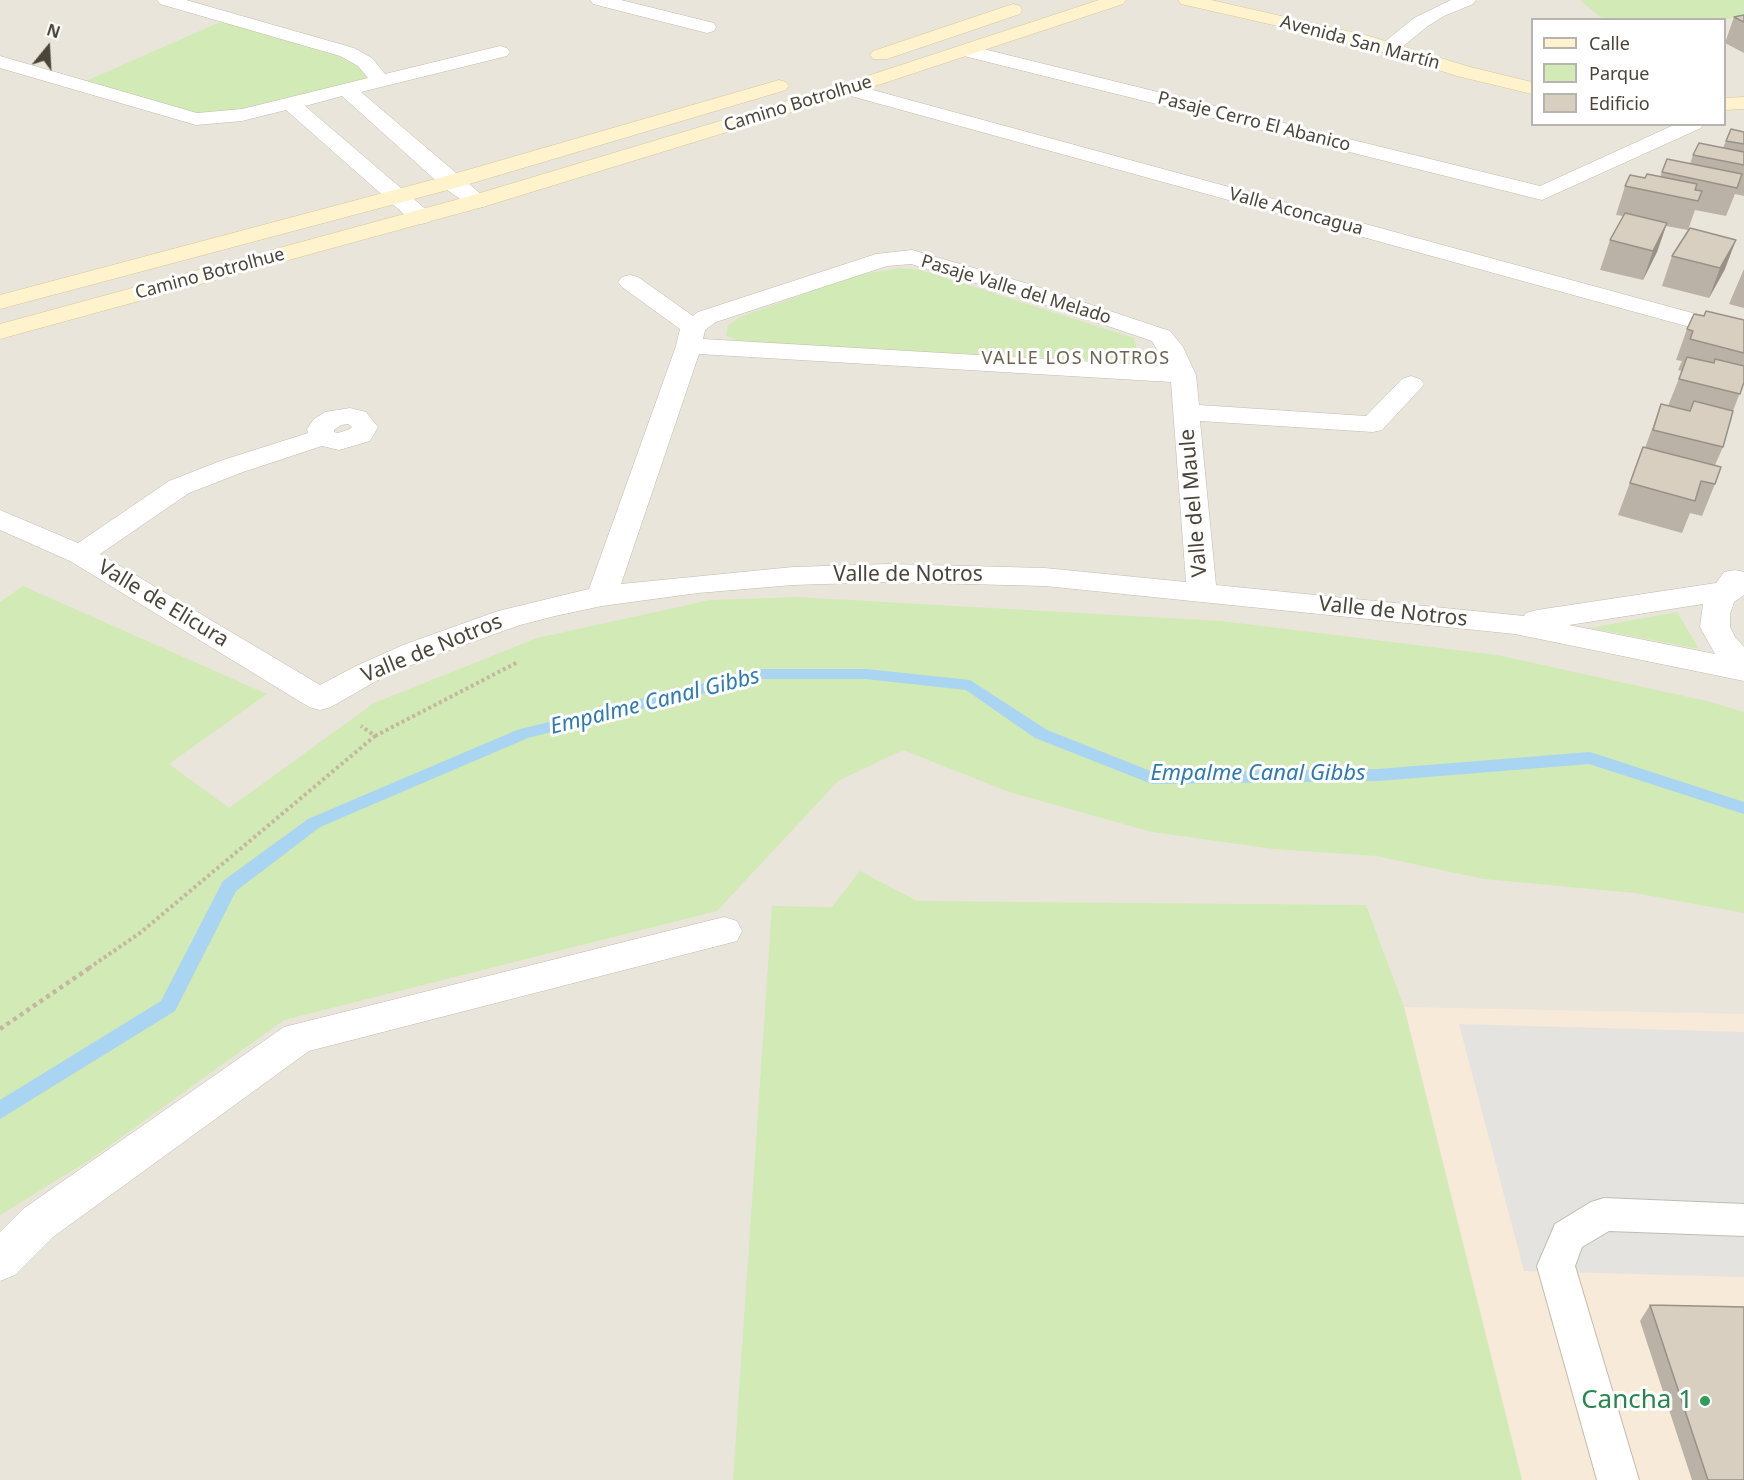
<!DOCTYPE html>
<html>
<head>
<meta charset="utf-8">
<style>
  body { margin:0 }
  #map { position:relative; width:1744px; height:1480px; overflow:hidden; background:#f6f3ec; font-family:"Noto Sans",sans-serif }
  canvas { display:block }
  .legend { position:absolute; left:1531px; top:18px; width:195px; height:108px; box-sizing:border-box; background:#fff; border:2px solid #b7b4b0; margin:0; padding:8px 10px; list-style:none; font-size:18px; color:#4b4439 }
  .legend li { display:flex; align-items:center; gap:12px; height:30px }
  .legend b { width:30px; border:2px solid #b7b4b0 }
  .north { position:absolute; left:18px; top:18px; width:60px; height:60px; -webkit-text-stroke:4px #fff; paint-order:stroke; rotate:18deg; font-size:16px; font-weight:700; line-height:24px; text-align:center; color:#4b4439 }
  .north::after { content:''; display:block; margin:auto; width:21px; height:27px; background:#4b4439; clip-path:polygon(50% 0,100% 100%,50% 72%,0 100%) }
</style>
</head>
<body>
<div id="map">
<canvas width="1744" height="1480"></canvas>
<ul class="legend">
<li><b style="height:8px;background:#fff3cd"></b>Calle</li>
<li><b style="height:16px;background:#d2eab5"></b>Parque</li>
<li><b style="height:16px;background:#d8cfc1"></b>Edificio</li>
</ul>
<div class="north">N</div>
</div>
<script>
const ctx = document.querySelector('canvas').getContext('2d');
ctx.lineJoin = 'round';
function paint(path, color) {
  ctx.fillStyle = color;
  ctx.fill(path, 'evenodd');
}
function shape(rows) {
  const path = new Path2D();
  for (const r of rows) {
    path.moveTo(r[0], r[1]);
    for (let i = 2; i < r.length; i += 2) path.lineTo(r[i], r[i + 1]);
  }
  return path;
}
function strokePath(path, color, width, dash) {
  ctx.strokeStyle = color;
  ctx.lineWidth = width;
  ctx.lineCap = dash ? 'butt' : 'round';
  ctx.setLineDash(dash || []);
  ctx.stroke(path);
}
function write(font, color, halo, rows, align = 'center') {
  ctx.font = font + ' "Noto Sans",sans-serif';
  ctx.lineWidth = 6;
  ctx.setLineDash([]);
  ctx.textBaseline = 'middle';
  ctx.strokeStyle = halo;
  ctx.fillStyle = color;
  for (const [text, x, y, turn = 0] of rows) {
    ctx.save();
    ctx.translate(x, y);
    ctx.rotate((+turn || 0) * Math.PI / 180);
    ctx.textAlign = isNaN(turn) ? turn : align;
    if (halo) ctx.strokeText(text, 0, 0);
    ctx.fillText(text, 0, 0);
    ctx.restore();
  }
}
const residential = shape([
  [0,0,1744,0,1744,1480,0,1480],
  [1532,20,1724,20,1724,124,1532,124]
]);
const commercial = shape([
  [1404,1007,1744,1014,1744,1480,1522,1480]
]);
const green = shape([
  [1580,0,1744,0,1744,14,1725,20,1617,19,1600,17],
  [227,19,345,52,378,81,242,114,196,117,79,84],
  [900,268,921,270,1134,338,1138,354,1120,361,748,344,726,336,728,325,740,317,857,275],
  [23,586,267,694,169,764,229,808,374,703,537,638,710,600,797,597,1221,621,1497,655,1707,701,1744,712,1744,913,1635,893,1484,879,1376,856,1274,849,1152,832,1009,792,903,750,838,781,717,911,284,1020,91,1159,0,1215,0,602],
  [1677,612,1699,649,1590,628],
  [860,871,917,901,1366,905,1404,1007,1522,1480,733,1480,772,906,832,907]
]);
const parking = shape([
  [1459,1024,1744,1032,1744,1277,1524,1271]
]);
const stream = shape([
  [760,669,866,669,970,680,1047,730,1153,772,1378,769,1590,752,1744,802,1744,814,1589,764,1378,781,1152,784,1035,738,966,690,866,679,760,679,528,738,320,827,236,891,175,1011,0,1119,0,1100,161,1001,223,881,308,819,517,730,760,669]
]);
const pathFar1 = shape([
  [375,736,518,662],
  [89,968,140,933,375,736,361,726]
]);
const path = shape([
  [0,1029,91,967]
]);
const lane = shape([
  [1604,1198,1744,1204,1744,1236,1609,1231,1582,1247,1575,1266,1639,1480,1597,1480,1537,1266,1555,1224,1591,1202,1604,1198]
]);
const street = shape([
  [157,0,186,0,354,48,372,58,385,74,500,46,507,48,510,52,507,56,361,92,489,201,486,206,478,208,470,206,443,187,342,96,305,106,429,212,432,217,429,222,421,224,413,222,286,110,242,121,196,125,0,68,0,56,197,113,242,109,368,78,358,66,340,56,160,4,157,0],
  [590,0,621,0,714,23,716,27,714,31,707,33,593,4,590,0],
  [1451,0,1476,0,1473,4,1444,16,1428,26,1396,52,1382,52,1379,48,1382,44,1414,18,1451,0],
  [967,45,1540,186,1676,124,1704,124,1701,128,1542,200,960,55,957,51,960,47,967,45],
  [847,83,1744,327,1744,342,840,93,837,89,840,85,847,83],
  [912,250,1032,285,1170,331,1183,347,1196,375,1199,405,1366,416,1402,379,1411,376,1420,379,1424,384,1420,389,1382,430,1373,432,1200,421,1216,585,1524,616,1526,613,1537,610,1716,583,1724,572,1735,570,1744,572,1744,595,1734,602,1730,614,1730,627,1735,637,1744,647,1744,681,1515,634,1045,586,888,582,793,585,698,593,602,606,555,616,520,625,425,659,378,680,331,707,320,710,309,707,70,561,0,530,0,510,78,543,169,481,223,460,308,433,307,429,314,419,325,412,350,408,366,412,378,427,370,441,339,450,322,446,243,472,189,493,100,554,320,685,356,666,403,645,498,611,589,589,676,346,680,329,622,287,618,282,622,277,630,275,638,277,693,316,698,312,876,254,912,250],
  [911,264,1016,295,1152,341,1166,366,703,339,705,330,716,322,887,266,911,264],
  [699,354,1171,382,1186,582,1045,568,888,564,793,567,621,584,699,354],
  [348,424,352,427,350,429,338,433,334,432,334,430,341,425,348,424],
  [1703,604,1700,627,1715,654,1569,625,1703,604],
  [724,917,737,921,742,931,737,941,309,1051,53,1237,15,1275,0,1281,0,1232,23,1209,284,1027,724,917]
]);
const secondary = shape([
  [1099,0,1126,0,1123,4,854,93,486,206,0,339,0,324,470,196,840,85,1099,0],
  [1178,0,1211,0,1369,36,1470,67,1532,82,1532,94,1457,76,1357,44,1181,4,1178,0],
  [1013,4,1020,6,1022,10,1020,14,887,59,873,59,870,55,873,51,1013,4],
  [779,80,786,82,789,86,786,90,459,187,0,309,0,295,443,177,779,80],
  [1744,97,1744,109,1724,110,1724,98,1744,97]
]);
const wall = shape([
  [1744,15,1744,53,1725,43,1734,17],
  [1744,132,1744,196,1735,194,1726,216,1695,210,1688,230,1666,226,1657,252,1643,280,1600,270,1610,240,1623,216,1616,215,1625,186,1645,178,1660,177,1662,172,1690,164,1693,155,1723,148,1726,141],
  [1672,256,1725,269,1709,298,1662,286],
  [1744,269,1744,308,1729,304],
  [1704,316,1744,320,1744,382,1733,411,1723,447,1715,465,1715,484,1702,516,1690,513,1682,533,1618,515,1643,447,1645,448,1661,404,1668,406,1682,371,1678,370,1682,361,1676,360,1687,329],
  [1650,1305,1744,1480,1692,1480,1640,1321]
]);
const shadedWall = shape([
  [1667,223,1657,252,1643,280,1653,251],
  [1736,240,1725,269,1709,298,1720,268]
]);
const building = shape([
  [1744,15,1744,22,1734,17,1744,15],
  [1731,129,1744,132,1744,144,1726,141,1731,129],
  [1699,143,1744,152,1744,165,1693,155,1699,143],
  [1667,159,1742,174,1737,188,1662,172,1667,159],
  [1647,174,1697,184,1695,190,1702,191,1698,201,1625,186,1630,175,1645,178,1647,174],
  [1625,213,1667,223,1653,251,1610,240,1625,213],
  [1690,228,1736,240,1720,268,1672,256,1690,228],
  [1706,311,1744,320,1744,353,1690,339,1693,331,1687,329,1694,314,1704,316,1706,311],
  [1687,357,1714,363,1715,359,1744,366,1744,382,1740,394,1679,379,1687,357],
  [1694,401,1733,411,1723,447,1653,430,1661,404,1690,411,1694,401],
  [1643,447,1721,467,1715,484,1701,481,1695,501,1630,483,1643,447],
  [1650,1305,1744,1307,1744,1480,1708,1480,1650,1305]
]);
const markers = [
  [1705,1401,6,"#2e9e5b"]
];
const farStreetnames = [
  ["Avenida San Martín",1360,43,15],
  ["Camino Botrolhue",798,104,-17],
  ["Pasaje Cerro El Abanico",1254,122,14],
  ["Valle Aconcagua",1296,212,15],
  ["Camino Botrolhue",210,274,-15],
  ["Pasaje Valle del Melado",1016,290,17]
];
const farNeighbourhoodnames = [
  ["VALLE LOS NOTROS",1076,359]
];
const streetNames = [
  ["Valle del Maule",1194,503,-95],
  ["Valle de Notros",908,575],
  ["Valle de Elicura",163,604,31],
  ["Valle de Notros",1393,612,6],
  ["Valle de Notros",432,649,-22]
];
const waterNames = [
  ["Empalme Canal Gibbs",655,702,-14],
  ["Empalme Canal Gibbs",1258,774]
];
const nearLeisurenames = [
  ["Cancha 1",1693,1401]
];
paint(residential, '#eae5da');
paint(commercial, '#f7ead8');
paint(green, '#d2eab5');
paint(parking, '#e5e3e0');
paint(stream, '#a9d4f2');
strokePath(lane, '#c2bbae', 2);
strokePath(street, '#c2bbae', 1);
strokePath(secondary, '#d6c79b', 1);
strokePath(pathFar1, '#c4b79f', 4, [3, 3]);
strokePath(path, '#c4b79f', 4.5, [4, 4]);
paint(lane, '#fff');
paint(street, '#fff');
paint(secondary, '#fff3cd');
paint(wall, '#bab2a6');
paint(shadedWall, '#979187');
paint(building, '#d8cfc1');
strokePath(building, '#979187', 1.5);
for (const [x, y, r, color] of markers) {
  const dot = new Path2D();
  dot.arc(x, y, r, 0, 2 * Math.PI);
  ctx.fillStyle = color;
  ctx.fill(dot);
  strokePath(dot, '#fff', 2);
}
write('18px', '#4b4439', '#fff', farStreetnames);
ctx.letterSpacing = '1.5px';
write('18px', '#6e6250', '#fff', farNeighbourhoodnames);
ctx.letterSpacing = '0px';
write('21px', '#4b4439', '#fff', streetNames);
write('italic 22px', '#2e7ab2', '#fff', waterNames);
write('26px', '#27864d', '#fff', nearLeisurenames, 'right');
</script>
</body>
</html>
